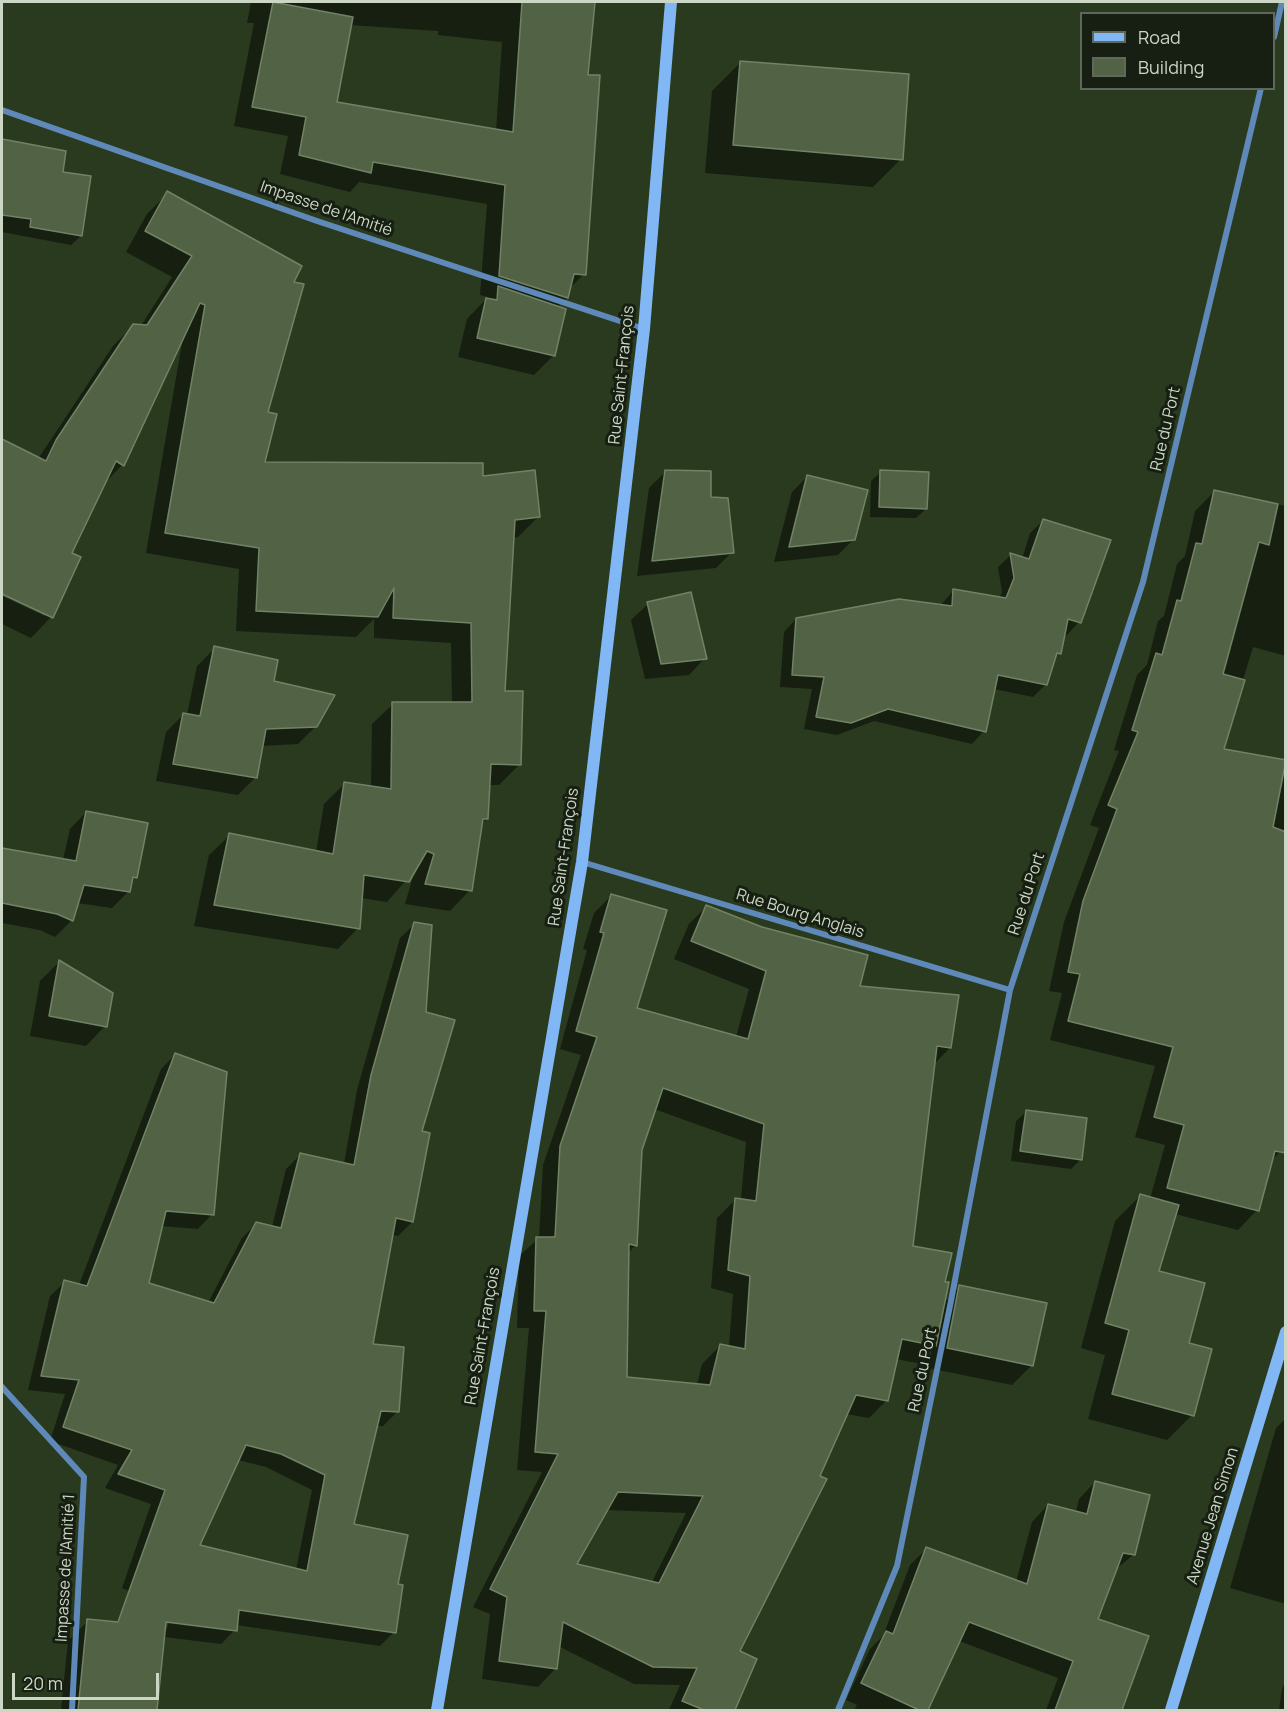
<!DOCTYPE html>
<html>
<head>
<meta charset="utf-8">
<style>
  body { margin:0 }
  #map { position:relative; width:1287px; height:1712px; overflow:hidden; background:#2a3a1e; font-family:Manrope,sans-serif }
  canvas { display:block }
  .frame { position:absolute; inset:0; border:3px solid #cbd6c5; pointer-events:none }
  .legend { position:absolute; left:1080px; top:12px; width:195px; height:78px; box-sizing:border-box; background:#171f12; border:2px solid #5f685a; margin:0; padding:8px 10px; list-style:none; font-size:18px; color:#cbd6c5 }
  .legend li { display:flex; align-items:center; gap:12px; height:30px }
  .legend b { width:30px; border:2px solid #5f685a }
  .scale { position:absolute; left:12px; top:1673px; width:147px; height:27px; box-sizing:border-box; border:3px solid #cbd6c5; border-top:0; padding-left:8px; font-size:18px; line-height:21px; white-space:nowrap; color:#cbd6c5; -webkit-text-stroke:4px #171f12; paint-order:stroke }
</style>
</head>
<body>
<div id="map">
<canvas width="1287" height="1712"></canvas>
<div class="frame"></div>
<ul class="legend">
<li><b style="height:8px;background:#82b7f5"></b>Road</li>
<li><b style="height:16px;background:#516245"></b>Building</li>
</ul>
<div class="scale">20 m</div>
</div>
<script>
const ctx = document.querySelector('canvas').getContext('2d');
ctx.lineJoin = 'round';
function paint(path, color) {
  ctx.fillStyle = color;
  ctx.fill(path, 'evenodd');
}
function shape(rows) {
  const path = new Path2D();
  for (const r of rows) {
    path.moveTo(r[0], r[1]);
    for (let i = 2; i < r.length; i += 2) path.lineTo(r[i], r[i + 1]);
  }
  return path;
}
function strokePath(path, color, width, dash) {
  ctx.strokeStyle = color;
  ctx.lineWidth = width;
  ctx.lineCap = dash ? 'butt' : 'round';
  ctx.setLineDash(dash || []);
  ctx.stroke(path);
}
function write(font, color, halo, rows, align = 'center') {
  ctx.font = font + ' Manrope,sans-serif';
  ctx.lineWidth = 6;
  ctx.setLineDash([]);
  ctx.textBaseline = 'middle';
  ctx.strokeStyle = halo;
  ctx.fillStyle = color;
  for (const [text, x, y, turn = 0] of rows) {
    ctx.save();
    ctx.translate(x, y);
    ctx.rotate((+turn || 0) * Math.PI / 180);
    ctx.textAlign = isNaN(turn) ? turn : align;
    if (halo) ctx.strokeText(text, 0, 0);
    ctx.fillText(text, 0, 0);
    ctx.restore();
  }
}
const shadow = shape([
  [251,2,594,2,586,76,584,274,568,290,567,298,557,307,554,355,534,375,458,357,467,319,488,297,480,295,487,204,359,182,350,192,280,174,288,136,234,126,254,23,247,23],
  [350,25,438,31,438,35,502,42,496,131,335,103],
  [741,62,901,159,873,187,705,173,712,91],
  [2,140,65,152,61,173,81,236,71,245,2,232],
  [168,193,292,283,266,413,263,464,481,477,538,517,518,537,513,538,503,693,520,764,499,785,488,785,487,819,480,825,470,890,450,911,405,904,415,870,387,902,361,898,358,928,338,949,194,926,209,855,230,835,316,852,324,804,344,784,371,788,372,724,393,704,452,704,451,643,374,638,374,619,356,637,236,631,239,569,146,553,183,337,122,465,103,485,70,554,51,617,31,638,2,624,2,596,45,616,45,613,2,593,2,441,38,459,113,346,134,325,141,326,172,277,126,252,147,214],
  [665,472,710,498,732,552,716,568,637,576,649,488],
  [881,472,926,509,916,518,870,517,871,481],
  [808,476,854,539,838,555,774,562,792,492],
  [1214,492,1286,506,1286,656,1253,647,1222,750,1286,761,1286,1133,1280,1152,1271,1161,1257,1210,1238,1230,1175,1214,1157,1272,1188,1344,1192,1415,1167,1440,1088,1419,1105,1355,1081,1348,1115,1221,1140,1196,1150,1199,1165,1145,1135,1137,1155,1066,1050,1040,1062,993,1049,991,1064,922,1099,828,1090,825,1119,751,1114,750,1137,675,1147,665,1158,621,1164,616,1177,564,1185,556,1195,511],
  [1043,521,1079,622,1067,635,1064,634,1059,653,1054,659,1046,684,1033,697,994,689,984,731,972,744,874,721,837,735,804,729,812,689,780,687,784,632,796,619,940,606,953,591,999,598,1002,592,998,567,1011,555,1022,559,1030,533],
  [648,604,705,658,689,675,645,679,631,620],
  [215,648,272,682,316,726,298,744,262,746,256,777,238,795,156,781,166,732,184,714,187,715,197,666],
  [86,812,135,877,131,882,129,891,112,908,77,903,72,920,55,937,40,930,2,923,2,847,3,850,63,860,70,829],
  [611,896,636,1009,736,1037,749,989,674,959,689,924,707,906,858,988,950,1048,934,1064,911,1247,944,1283,944,1303,960,1286,1032,1365,1012,1385,928,1368,932,1349,917,1363,896,1359,887,1400,869,1418,846,1414,738,1652,755,1660,733,1710,669,1710,680,1685,634,1684,558,1646,555,1669,538,1687,482,1679,490,1614,473,1607,542,1472,517,1470,529,1328,517,1328,519,1256,539,1238,543,1165,581,1055,560,1049,587,950,583,949,594,913],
  [654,1109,746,1142,741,1200,735,1200,717,1218,711,1288,733,1294,729,1347,720,1346,702,1364,697,1385,625,1379,627,1254,635,1246,640,1150],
  [606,1510,686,1513,652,1582,575,1565],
  [415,924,424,1013,420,1133,412,1222,398,1236,392,1235,372,1345,397,1412,383,1426,376,1426,352,1525,397,1586,394,1632,380,1646,236,1625,235,1630,221,1644,164,1637,173,1610,122,1588,151,1504,105,1488,118,1465,50,1441,65,1394,28,1390,50,1296,65,1282,79,1285,161,1069,175,1055,212,1214,198,1229,161,1226,147,1284,208,1303,242,1238,257,1223,272,1227,286,1169,300,1155,344,1164,357,1090,400,938],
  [238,1460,266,1467,312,1490,296,1570,198,1546],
  [59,962,105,1026,86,1046,30,1036,40,981],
  [1026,1112,1081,1159,1071,1169,1011,1161,1016,1121],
  [1286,1418,1286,1604,1230,1588,1276,1428],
  [1095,1482,1133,1555,1115,1570,1096,1619,1147,1637,1120,1710,1046,1710,1058,1678,959,1641,926,1710,854,1710,857,1705,846,1700,870,1649,883,1636,910,1565,927,1548,1016,1582,1032,1522,1048,1505,1076,1512,1079,1499],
  [121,1619,163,1630,156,1710,61,1710,68,1641,88,1621,116,1624],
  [1286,1678,1286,1710,1279,1710,1282,1689]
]);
const building = shape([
  [273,2,353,17,337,102,513,132,522,2,595,2,588,75,600,75,586,275,574,274,568,298,499,276,505,185,373,162,371,173,299,155,306,117,252,107,273,2],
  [740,61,909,74,903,160,733,145,740,61],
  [2,139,66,151,63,172,91,176,82,236,30,227,31,219,2,215,2,139],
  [167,191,302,266,294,282,304,284,268,412,277,414,265,462,483,463,483,476,535,470,540,517,515,520,505,691,523,691,521,765,491,764,488,819,483,819,472,891,425,884,434,854,427,851,409,882,364,875,360,929,214,905,229,833,333,854,344,782,391,789,392,702,472,702,471,623,393,618,394,588,378,617,256,611,259,548,165,533,205,305,200,303,124,466,116,461,72,553,81,557,53,618,2,594,2,439,46,461,56,440,133,324,147,325,192,256,145,231,167,191],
  [498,286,566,309,555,356,477,338,486,298,497,300,498,286],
  [665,470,711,471,711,497,728,498,734,553,652,561,665,470],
  [880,470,929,472,927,509,879,507,880,470],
  [807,475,868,490,855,540,789,547,807,475],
  [1214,490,1278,504,1269,545,1259,542,1223,674,1245,680,1224,749,1286,760,1273,827,1286,832,1286,1153,1275,1151,1259,1211,1167,1188,1184,1125,1154,1117,1173,1047,1068,1021,1080,974,1068,972,1083,901,1117,809,1108,805,1138,732,1132,730,1156,653,1162,655,1177,600,1181,601,1196,543,1202,544,1214,490],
  [1043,519,1111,540,1081,623,1068,619,1061,654,1057,653,1047,685,998,675,986,732,888,709,851,723,816,717,824,677,792,675,796,618,899,599,952,606,953,589,1006,598,1014,578,1010,553,1029,559,1043,519],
  [691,592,707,659,661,664,647,602,691,592],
  [214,646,278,660,274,681,335,695,317,727,266,729,257,778,173,764,183,713,200,716,214,646],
  [86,811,148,823,137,878,133,877,130,892,84,885,73,921,57,914,2,903,2,848,76,861,86,811],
  [611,894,667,910,637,1008,748,1039,766,971,691,941,706,905,762,927,868,955,860,986,959,995,951,1048,937,1046,913,1246,952,1253,945,1282,949,1282,936,1346,902,1339,888,1401,856,1395,820,1476,827,1479,740,1651,757,1659,735,1710,704,1710,682,1701,697,1668,653,1667,563,1622,557,1669,499,1661,507,1597,490,1589,558,1454,535,1452,546,1311,534,1311,536,1237,555,1237,560,1146,597,1037,576,1031,604,933,600,932,611,894],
  [663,1088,764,1124,756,1201,735,1198,728,1270,750,1276,745,1349,720,1344,710,1385,627,1377,629,1244,637,1246,642,1150,663,1088],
  [618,1492,703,1496,659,1583,577,1564,618,1492],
  [414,922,432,925,426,1012,455,1020,422,1131,430,1133,413,1222,396,1218,373,1344,404,1347,399,1412,381,1411,354,1524,408,1535,398,1584,403,1585,396,1633,239,1610,237,1631,166,1622,157,1710,78,1710,87,1619,118,1622,165,1490,118,1474,132,1450,63,1427,79,1380,41,1376,64,1280,87,1286,175,1053,227,1072,214,1215,166,1211,149,1283,214,1303,256,1222,281,1228,300,1153,354,1165,371,1075,414,922],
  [246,1445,281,1454,325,1475,307,1571,200,1545,246,1445],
  [59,960,113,993,107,1027,49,1016,59,960],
  [1026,1110,1087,1118,1082,1160,1020,1151,1026,1110],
  [1140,1194,1179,1205,1159,1271,1205,1283,1189,1343,1212,1349,1194,1416,1112,1394,1129,1330,1105,1323,1140,1194],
  [959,1285,1047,1303,1033,1366,947,1348,959,1285],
  [1095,1481,1150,1495,1135,1555,1123,1553,1098,1619,1149,1636,1122,1710,1055,1710,1073,1661,969,1622,928,1710,919,1710,861,1683,886,1631,893,1634,926,1547,1027,1584,1048,1504,1087,1514,1095,1481]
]);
const street = shape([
  [1274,37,1282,2],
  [2,110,317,221,644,329],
  [582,862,1010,990],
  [2,1387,84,1477,72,1710],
  [838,1710,897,1566,951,1301,1010,990,1143,582,1261,88]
]);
const secondary = shape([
  [437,1710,582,862,644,329,671,2],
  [1171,1710,1286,1332]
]);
const streetNames = [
  ["Impasse de l'Amitié",326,209,19],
  ["Rue Saint-François",622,375,-84],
  ["Rue du Port",1166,429,-77],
  ["Rue Saint-François",564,857,-82],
  ["Rue du Port",1027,894,-72],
  ["Rue Bourg Anglais",800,914,17],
  ["Rue Saint-François",483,1336,-80],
  ["Rue du Port",923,1370,-78],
  ["Avenue Jean Simon",1213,1516,-73],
  ["Impasse de l'Amitié 1",66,1568,-87]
];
paint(shadow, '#0007');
paint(building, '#516245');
strokePath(building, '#718365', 1.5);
strokePath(street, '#5f89b9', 6);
strokePath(secondary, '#82b7f5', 12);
write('16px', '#cbd6c5', '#171f12', streetNames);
</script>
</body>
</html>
